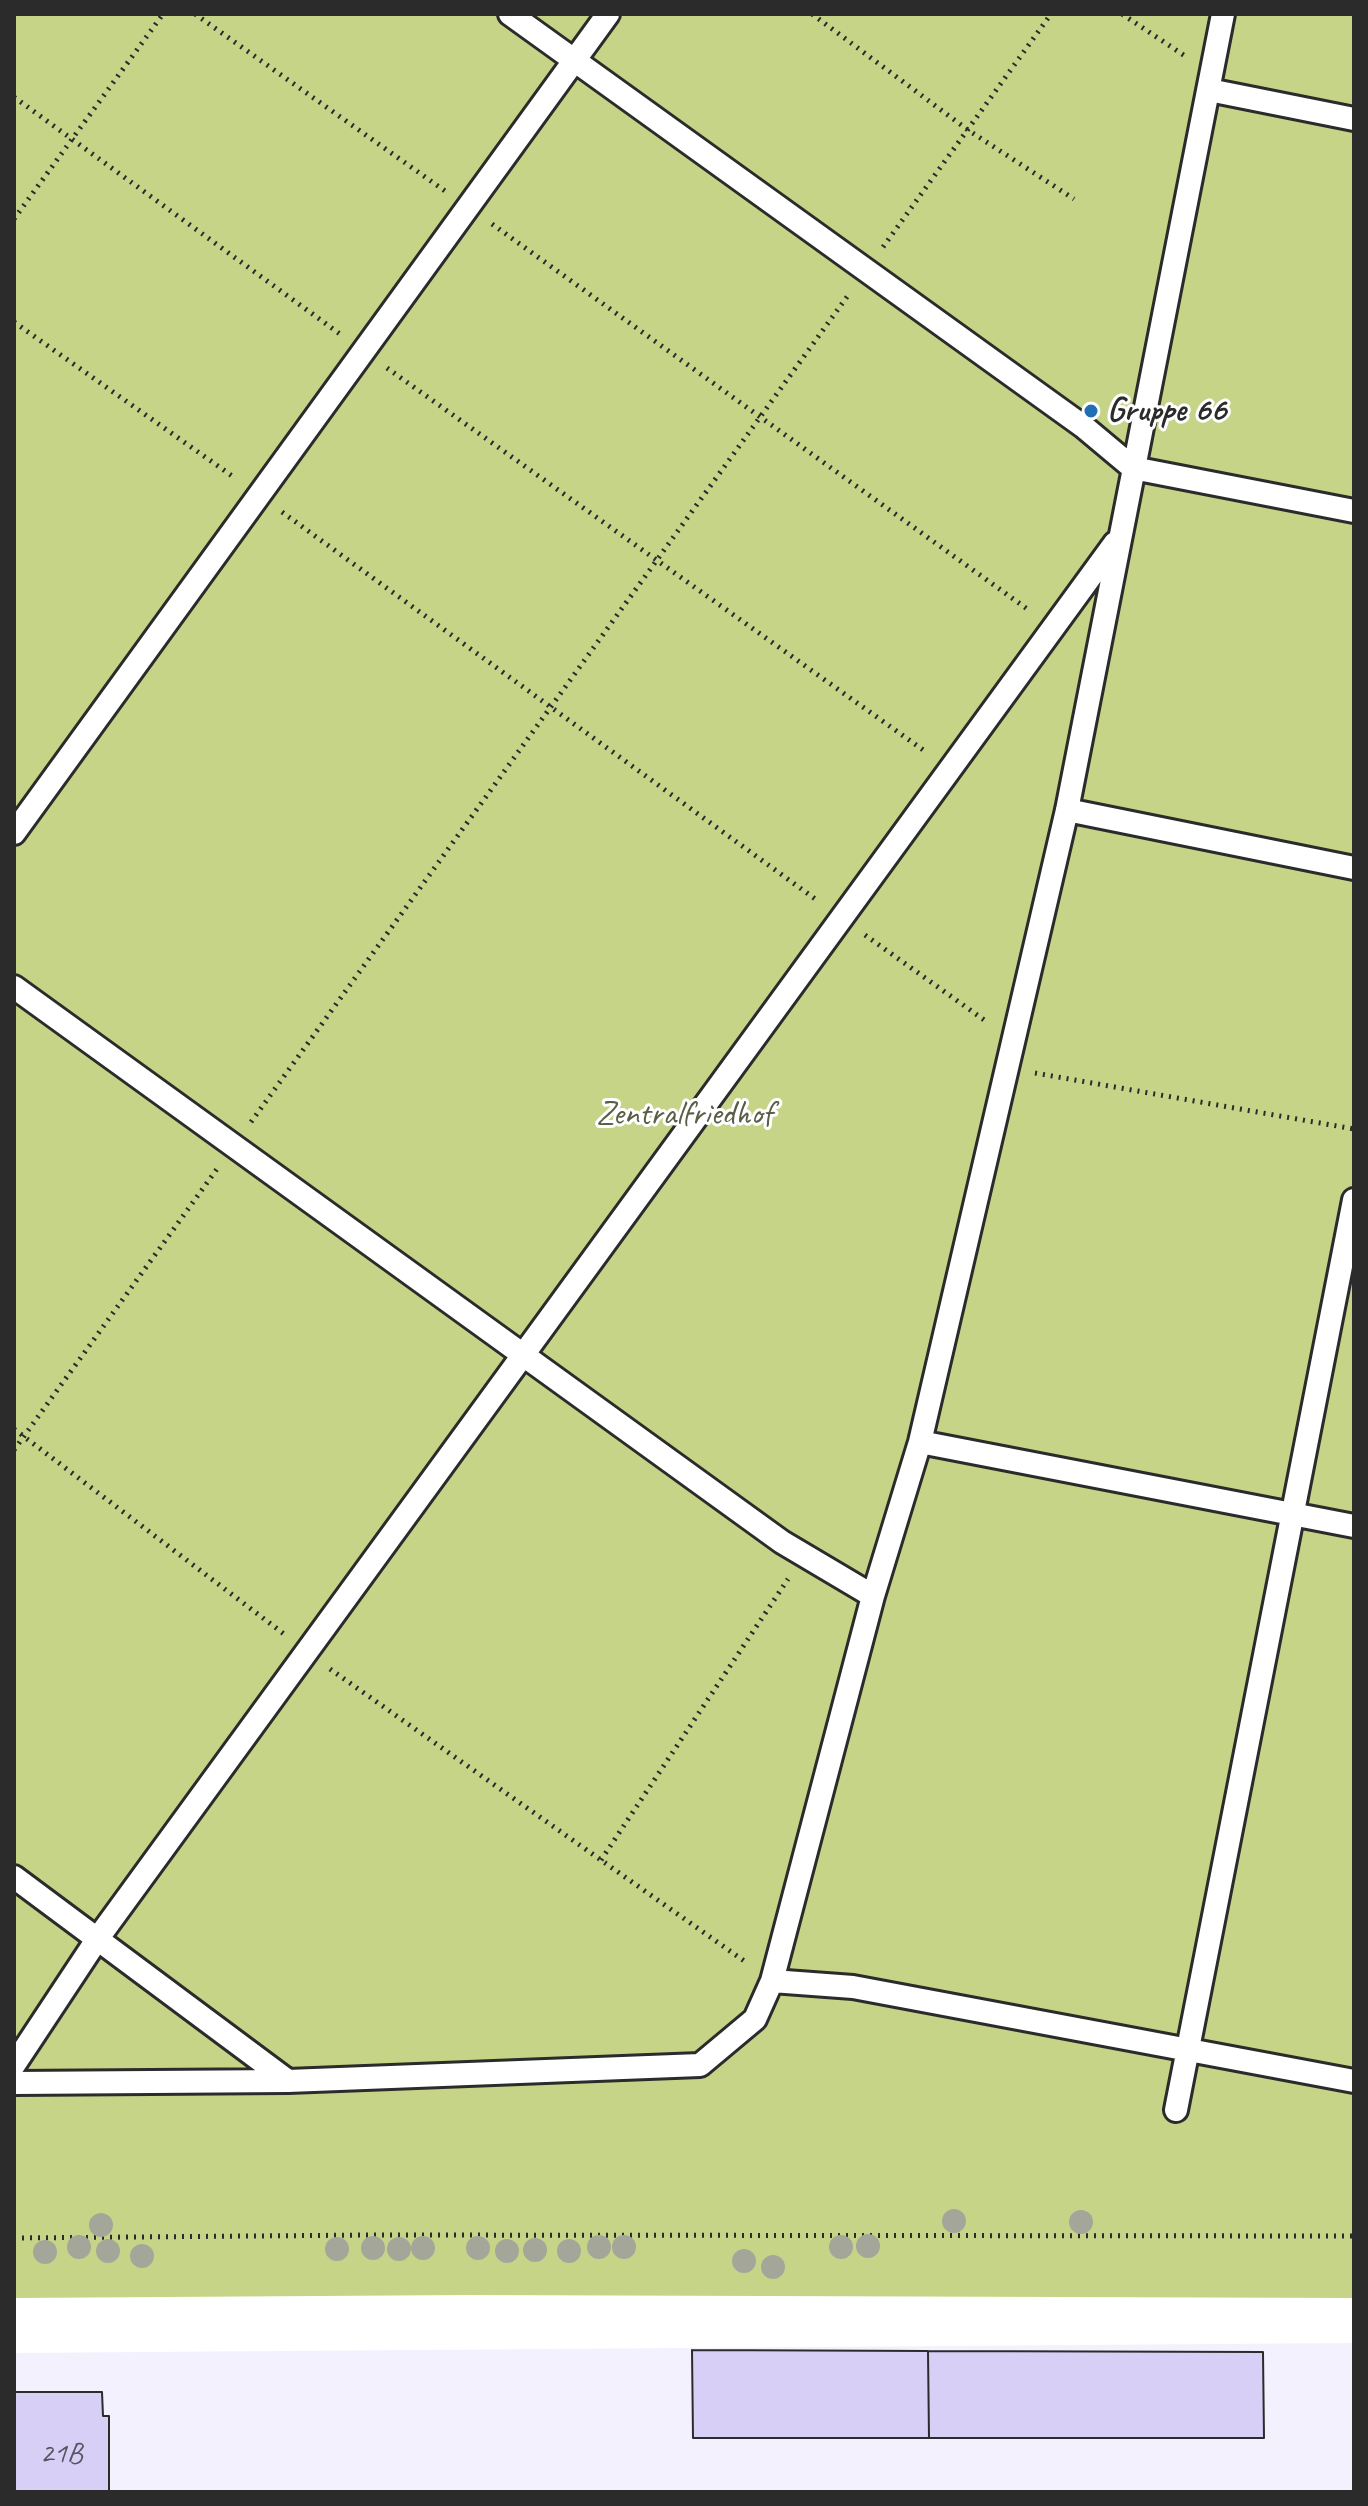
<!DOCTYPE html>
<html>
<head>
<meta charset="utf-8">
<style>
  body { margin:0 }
  #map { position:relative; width:1368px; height:2506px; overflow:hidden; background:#fff; font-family:Caveat,sans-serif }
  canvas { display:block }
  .frame { position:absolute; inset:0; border:16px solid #2b2b2b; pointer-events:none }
</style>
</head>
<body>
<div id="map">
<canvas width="1368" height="2506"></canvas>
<div class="frame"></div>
</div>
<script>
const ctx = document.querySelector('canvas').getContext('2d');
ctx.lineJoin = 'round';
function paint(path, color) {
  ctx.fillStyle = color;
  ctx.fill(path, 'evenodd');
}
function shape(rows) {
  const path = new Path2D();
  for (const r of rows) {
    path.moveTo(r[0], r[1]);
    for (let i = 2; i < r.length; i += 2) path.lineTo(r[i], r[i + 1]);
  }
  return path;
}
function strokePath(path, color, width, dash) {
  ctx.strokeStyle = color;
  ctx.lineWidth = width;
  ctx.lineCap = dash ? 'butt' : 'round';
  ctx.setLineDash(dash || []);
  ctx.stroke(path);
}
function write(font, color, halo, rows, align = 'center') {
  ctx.font = font + ' Caveat,sans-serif';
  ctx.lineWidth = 6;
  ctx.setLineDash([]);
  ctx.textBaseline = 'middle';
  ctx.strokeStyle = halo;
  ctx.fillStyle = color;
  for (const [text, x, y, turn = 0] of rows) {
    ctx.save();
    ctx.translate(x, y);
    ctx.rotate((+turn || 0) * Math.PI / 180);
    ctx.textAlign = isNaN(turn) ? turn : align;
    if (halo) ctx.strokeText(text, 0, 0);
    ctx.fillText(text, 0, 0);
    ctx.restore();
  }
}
const built = shape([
  [1354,2343,1354,2492,14,2492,14,2353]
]);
const green = shape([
  [14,14,1354,14,1354,2298,469,2295,14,2298]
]);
const building = shape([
  [692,2350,928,2351,929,2438,693,2438,692,2350],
  [928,2351,1263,2352,1264,2438,929,2438,928,2351],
  [14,2392,102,2392,103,2416,109,2416,109,2492,14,2492,14,2392]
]);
const path = shape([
  [195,14,445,191],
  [812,14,968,130,1074,199],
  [1122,14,1185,56],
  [14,97,340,334],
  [14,219,163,14],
  [492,224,1030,611],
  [883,247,1051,14],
  [14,322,235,478],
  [387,368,926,752],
  [282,512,818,901],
  [865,935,987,1022],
  [1035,1073,1354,1129],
  [251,1122,849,294],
  [14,1429,284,1634],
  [14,1450,217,1169],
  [330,1669,747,1963],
  [601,1860,788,1579],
  [14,2238,371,2235,1354,2236]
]);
const service = shape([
  [510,14,1084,427,1133,468,1354,511],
  [1209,90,1354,119],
  [1067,810,1354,868],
  [14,833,608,14],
  [14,987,782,1542,873,1596],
  [920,1442,1354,1526],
  [14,1877,288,2081],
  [772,1981,853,1987,1354,2081],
  [14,2065,98,1938,1115,543],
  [14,2083,288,2081,700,2065,755,2019,772,1981,873,1596,920,1442,1067,810,1223,14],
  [1176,2110,1354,1200]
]);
const trees = [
  [954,2221],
  [1081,2222],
  [101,2225],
  [868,2246],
  [79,2247],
  [599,2247],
  [624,2247],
  [841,2247],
  [373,2248],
  [423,2248],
  [478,2248],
  [337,2249],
  [399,2249],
  [535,2250],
  [108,2251],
  [507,2251],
  [569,2251],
  [45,2252],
  [142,2256],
  [744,2261],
  [773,2267]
];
const markers = [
  [1091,411,8,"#1f6fb2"]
];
const numberNames = [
  ["21B",61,2454]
];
const poiNames = [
  ["Gruppe 66",1107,411]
];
const parkNames = [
  ["Zentralfriedhof",684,1115]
];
paint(built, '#f3f1fd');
paint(green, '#c6d488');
paint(building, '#d8cff7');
strokePath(building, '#2b2b2b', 2);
strokePath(service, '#2b2b2b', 28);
strokePath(path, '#2b2b2b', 5, [2, 6]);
strokePath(service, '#fff', 22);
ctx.fillStyle = '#a4a69a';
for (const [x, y] of trees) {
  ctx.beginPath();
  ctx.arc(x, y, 12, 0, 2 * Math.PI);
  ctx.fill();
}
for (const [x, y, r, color] of markers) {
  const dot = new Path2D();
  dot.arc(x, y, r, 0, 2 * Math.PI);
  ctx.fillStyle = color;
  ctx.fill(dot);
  strokePath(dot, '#fff', 3);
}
write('30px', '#56545e', null, numberNames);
write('bold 34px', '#2b2b2b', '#fff', poiNames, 'left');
write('34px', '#5a5e47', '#fff', parkNames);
</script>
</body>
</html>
